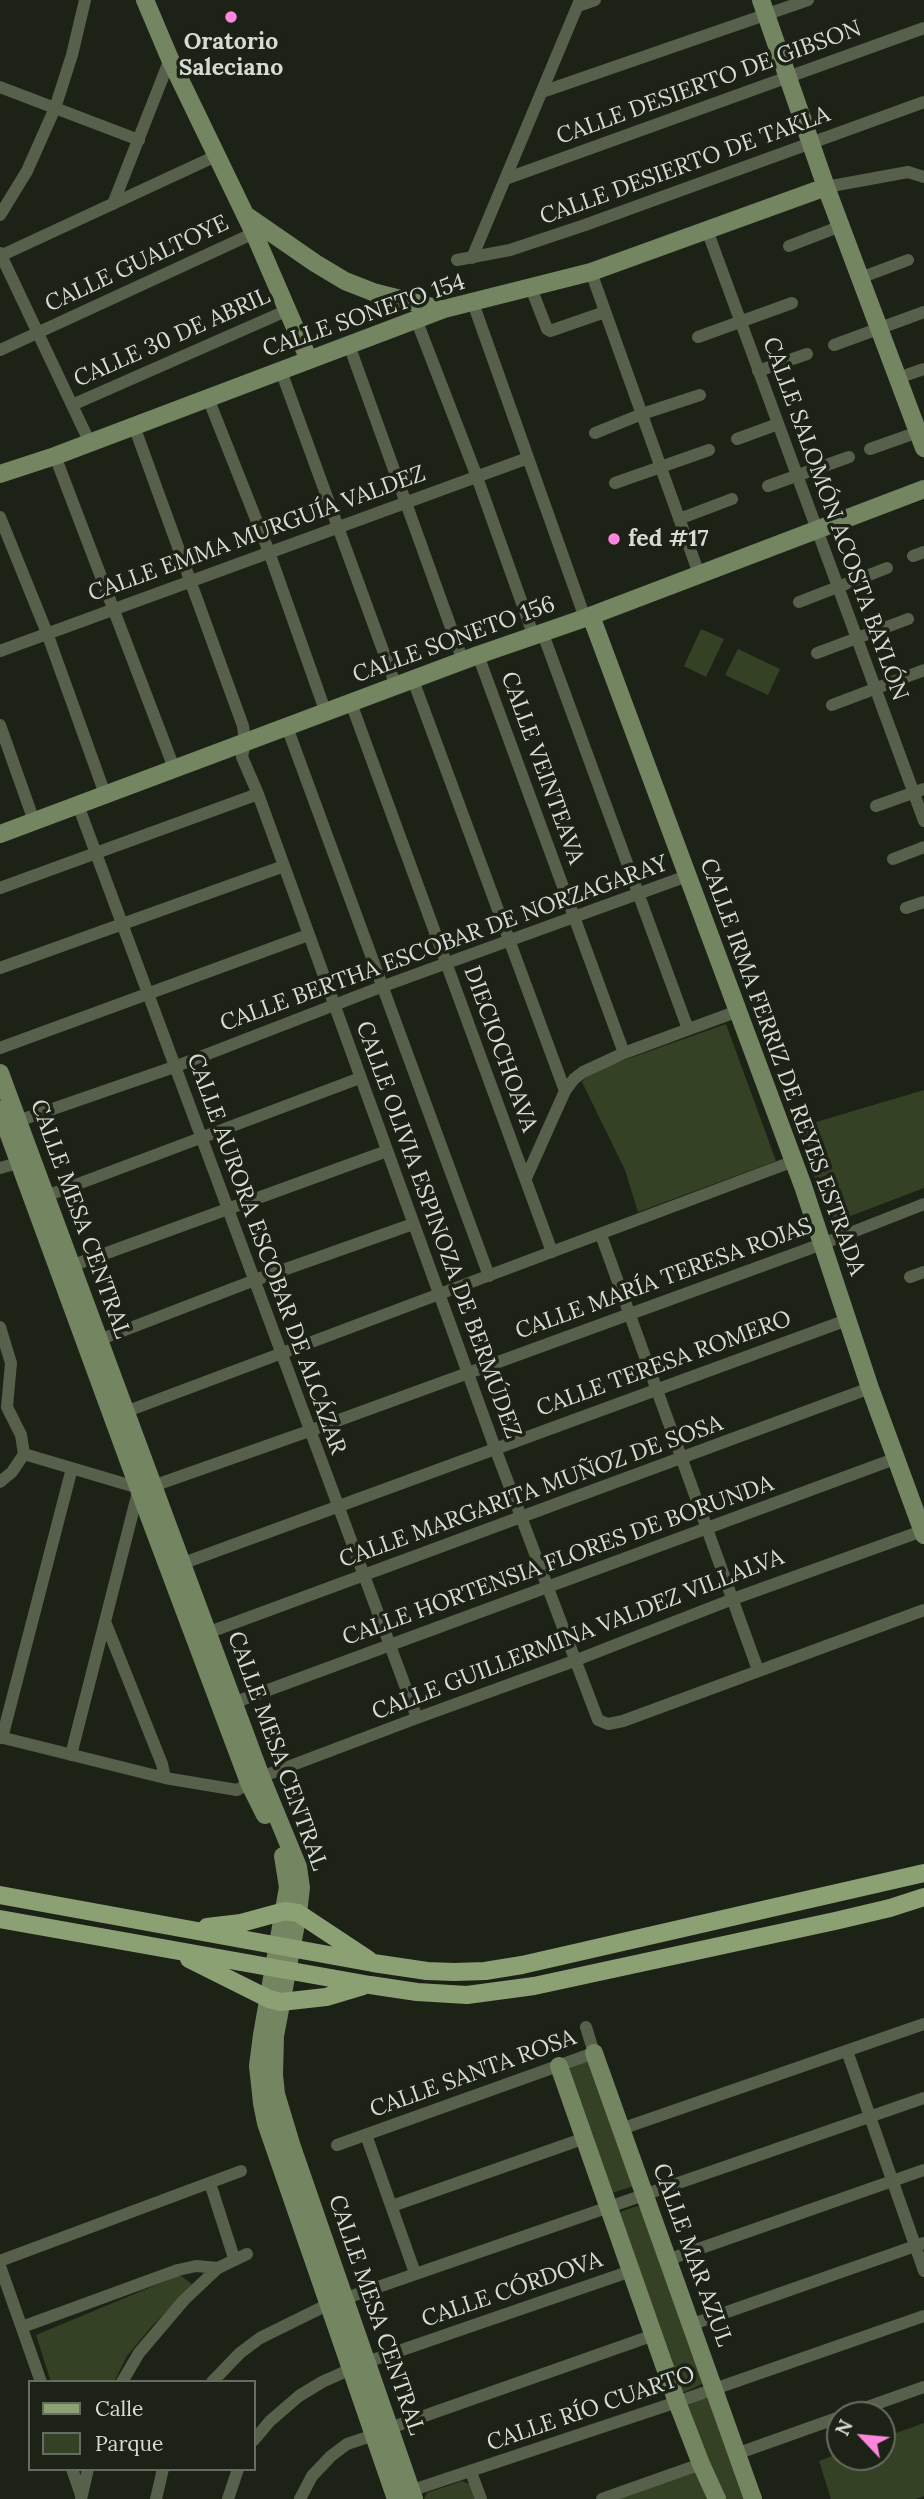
<!DOCTYPE html>
<html>
<head>
<meta charset="utf-8">
<style>
  body { margin:0 }
  #map { position:relative; width:924px; height:2499px; overflow:hidden; background:#1d2217; font-family:Lora,serif }
  canvas { display:block }
  .legend { position:absolute; left:28px; top:2380px; width:228px; height:91px; box-sizing:border-box; background:#1d2217; border:2px solid #676c62; margin:0; padding:9px 12px; list-style:none; font-size:21px; color:#d7dbd3 }
  .legend li { display:flex; align-items:center; gap:14px; height:35px }
  .legend b { width:35px; border:2px solid #676c62 }
  .north { position:absolute; left:826px; top:2401px; width:70px; height:70px; box-sizing:border-box; background:#1d2217; border:2px solid #676c62; border-radius:50%; rotate:296deg; font-size:19px; font-weight:700; line-height:28px; text-align:center; color:#d7dbd3 }
  .north::after { content:''; display:block; margin:auto; width:24px; height:32px; background:#ff85df; clip-path:polygon(50% 0,100% 100%,50% 72%,0 100%) }
</style>
</head>
<body>
<div id="map">
<canvas width="924" height="2499"></canvas>
<ul class="legend">
<li><b style="height:9px;background:#8ca173"></b>Calle</li>
<li><b style="height:19px;background:#344124"></b>Parque</li>
</ul>
<div class="north">N</div>
</div>
<script>
const ctx = document.querySelector('canvas').getContext('2d');
ctx.lineJoin = 'round';
function paint(path, color) {
  ctx.fillStyle = color;
  ctx.fill(path, 'evenodd');
}
function shape(rows) {
  const path = new Path2D();
  for (const r of rows) {
    path.moveTo(r[0], r[1]);
    for (let i = 2; i < r.length; i += 2) path.lineTo(r[i], r[i + 1]);
  }
  return path;
}
function strokePath(path, color, width, dash) {
  ctx.strokeStyle = color;
  ctx.lineWidth = width;
  ctx.lineCap = dash ? 'butt' : 'round';
  ctx.setLineDash(dash || []);
  ctx.stroke(path);
}
function write(font, color, halo, rows, align = 'center') {
  ctx.font = font + ' Lora,serif';
  ctx.lineWidth = 7;
  ctx.setLineDash([]);
  ctx.textBaseline = 'middle';
  ctx.strokeStyle = halo;
  ctx.fillStyle = color;
  for (const [text, x, y, turn = 0] of rows) {
    ctx.save();
    ctx.translate(x, y);
    ctx.rotate((+turn || 0) * Math.PI / 180);
    ctx.textAlign = isNaN(turn) ? turn : align;
    if (halo) ctx.strokeText(text, 0, 0);
    ctx.fillText(text, 0, 0);
    ctx.restore();
  }
}
const green = shape([
  [701,629,724,639,706,677,684,666],
  [738,649,780,669,768,695,725,675],
  [726,1024,776,1161,638,1212,625,1170,582,1082,591,1072],
  [924,1090,924,1188,832,1223,796,1128],
  [587,2061,593,2064,634,2186,612,2193,567,2073,572,2066],
  [637,2206,641,2208,704,2383,685,2392,681,2392,618,2219,620,2212],
  [180,2275,193,2285,152,2326,127,2356,114,2382,51,2382,36,2335],
  [710,2395,749,2499,721,2499,685,2406],
  [924,2423,924,2496,916,2499,831,2499,819,2461,840,2453,840,2457,882,2457,882,2438],
  [695,2471,713,2499,615,2499],
  [462,2481,472,2485,476,2499,424,2499,427,2493]
]);
const street = shape([
  [578,6,595,0],
  [0,87,139,140],
  [542,92,808,0],
  [508,178,924,28],
  [826,187,908,172,924,177],
  [113,204,170,59],
  [0,215,27,171,55,108,72,55,85,0],
  [707,230,924,821],
  [789,246,841,226],
  [0,253,90,443],
  [0,256,218,155],
  [472,258,580,0],
  [457,260,510,250,585,225,924,102],
  [591,272,699,574],
  [860,278,908,260],
  [531,288,547,329,550,331,605,312],
  [473,303,585,618],
  [416,319,477,477,534,637],
  [698,337,792,303],
  [349,345,463,661],
  [834,345,924,312],
  [0,350,254,233],
  [281,371,396,686],
  [758,371,807,354],
  [898,378,924,369],
  [208,398,269,552,326,713],
  [72,405,288,310],
  [134,426,243,726,245,742,242,757,258,794,495,1448,598,1720,608,1724,623,1721,924,1610],
  [595,433,642,414,700,395],
  [737,439,778,424],
  [870,449,924,430],
  [55,456,174,768],
  [615,483,709,450],
  [768,486,849,457],
  [0,517,47,633,105,794],
  [679,519,732,499],
  [913,556,924,552],
  [799,602,887,568],
  [543,634,688,1029],
  [0,651,528,458],
  [817,653,908,619],
  [478,655,624,1053],
  [413,680,565,1091],
  [351,703,552,1252],
  [832,705,924,670],
  [0,725,34,821],
  [287,727,489,1276],
  [78,805,417,1718],
  [876,806,924,789],
  [893,859,924,847],
  [0,888,258,794],
  [906,908,924,902],
  [0,968,284,866],
  [0,1048,308,935],
  [18,1121,174,1067,381,987,687,876],
  [0,1168,26,1161],
  [526,1178,565,1091,574,1079,583,1072,624,1053,738,1011],
  [46,1196,360,1078],
  [601,1235,758,1670],
  [71,1266,387,1151],
  [910,1277,924,1272],
  [0,1327,11,1363,7,1407,21,1435,24,1454],
  [99,1340,255,1280,413,1224],
  [125,1412,794,1161],
  [24,1454,139,1488,153,1486,309,1431,822,1244,924,1204],
  [0,1482,12,1472,24,1454],
  [181,1564,847,1320],
  [106,1624,162,1764,165,1778],
  [207,1633,870,1388],
  [233,1703,897,1458],
  [0,1737,165,1778,237,1790,261,1777,417,1718,574,1661,733,1599,922,1531],
  [2,1738,72,1468],
  [71,1755,139,1488],
  [847,2051,924,2271],
  [621,2129,924,2024],
  [366,2135,415,2273],
  [337,2145,594,2053,586,2027],
  [210,2183,234,2258],
  [392,2206,585,2138],
  [667,2260,924,2170],
  [0,2261,241,2171],
  [0,2266,41,2382],
  [690,2325,924,2243],
  [22,2327,178,2270,196,2266,218,2268],
  [367,2362,631,2271],
  [122,2382,139,2353,184,2300,218,2268,247,2254],
  [212,2382,240,2353,260,2338,329,2304,924,2098],
  [845,2415,924,2387],
  [390,2428,654,2335],
  [254,2440,270,2421,299,2396,322,2382,351,2369],
  [736,2454,840,2417],
  [72,2469,81,2495],
  [471,2472,481,2499],
  [404,2493,677,2402,924,2316],
  [81,2499,88,2469],
  [156,2499,163,2469],
  [228,2499,238,2469],
  [300,2499,312,2476,331,2456,347,2444,374,2435],
  [602,2499,701,2464]
]);
const secondary = shape([
  [145,0,170,59,254,233,309,360],
  [761,0,826,187,924,448],
  [247,216,315,263,345,281,373,292,440,309],
  [0,474,55,456,444,309,591,272,826,187],
  [591,616,803,1186,870,1388,924,1535],
  [0,834,478,655,585,618,924,489],
  [0,1073,261,1777,298,1867,301,1888,298,1913,275,2036,274,2075,276,2094,292,2147,414,2499],
  [0,1110,147,1511,250,1785,265,1815],
  [283,1856,288,1887,262,2035,258,2066,262,2103,266,2123,396,2499],
  [594,2053,753,2499],
  [559,2066,677,2402,701,2464,717,2499]
]);
const primary = shape([
  [0,1895,373,1963,427,1971,454,1972,485,1971,522,1965,924,1873],
  [0,1919,370,1985,417,1992,467,1995,534,1986,835,1921,890,1908,924,1897],
  [207,1927,241,1923,285,1911,298,1913,369,1960],
  [189,1959,269,1999,281,2002,326,1997,363,1986]
]);
const markers = [
  [231,17,7,"#ff85df"],
  [614,539,7,"#ff85df"]
];
const poiNames = [
  ["Oratorio",231,42],
  ["Saleciano",231,68],
  ["fed #17",628,539,"left"]
];
const streetNames = [
  ["CALLE DESIERTO DE GIBSON",709,83,-20],
  ["CALLE DESIERTO DE TAKLA",685,166,-20],
  ["CALLE GUALTOYE",137,264,-25],
  ["CALLE SONETO 154",364,316,-19],
  ["CALLE 30 DE ABRIL",172,338,-24],
  ["CALLE SALOMÓN ACOSTA BAYLÓN",835,519,70],
  ["CALLE EMMA MURGUÍA VALDEZ",257,534,-20],
  ["CALLE SONETO 156",454,640,-20],
  ["CALLE VEINTEAVA",542,768,70],
  ["CALLE BERTHA ESCOBAR DE NORZAGARAY",444,944,-20],
  ["DIECIOCHOAVA",500,1049,70],
  ["CALLE IRMA FERRIZ DE REYES ESTRADA",782,1067,70],
  ["CALLE MESA CENTRAL",80,1219,70],
  ["CALLE OLIVIA ESPINOZA DE BERMÚDEZ",438,1230,70],
  ["CALLE AURORA ESCOBAR DE ALCÁZAR",266,1254,70],
  ["CALLE MARÍA TERESA ROJAS",664,1279,-20],
  ["CALLE TERESA ROMERO",664,1364,-20],
  ["CALLE MARGARITA MUÑOZ DE SOSA",531,1492,-20],
  ["CALLE HORTENSIA FLORES DE BORUNDA",558,1561,-20],
  ["CALLE GUILLERMINA VALDEZ VILLALVA",578,1635,-21],
  ["CALLE MESA CENTRAL",277,1751,70],
  ["CALLE SANTA ROSA",473,2074,-20],
  ["CALLE MAR AZUL",692,2255,70],
  ["CALLE CÓRDOVA",512,2290,-19],
  ["CALLE MESA CENTRAL",376,2315,71],
  ["CALLE RÍO CUARTO",591,2409,-19]
];
paint(green, '#344124');
strokePath(street, '#56604a', 12);
strokePath(secondary, '#748561', 18);
strokePath(primary, '#8ca173', 18);
for (const [x, y, r, color] of markers) {
  const dot = new Path2D();
  dot.arc(x, y, r, 0, 2 * Math.PI);
  ctx.fillStyle = color;
  ctx.fill(dot);
  strokePath(dot, '#1d2217', 2.5);
}
write('bold 23px', '#d7dbd3', '#1d2217', poiNames);
write('23px', '#d7dbd3', '#1d2217', streetNames);
</script>
</body>
</html>
